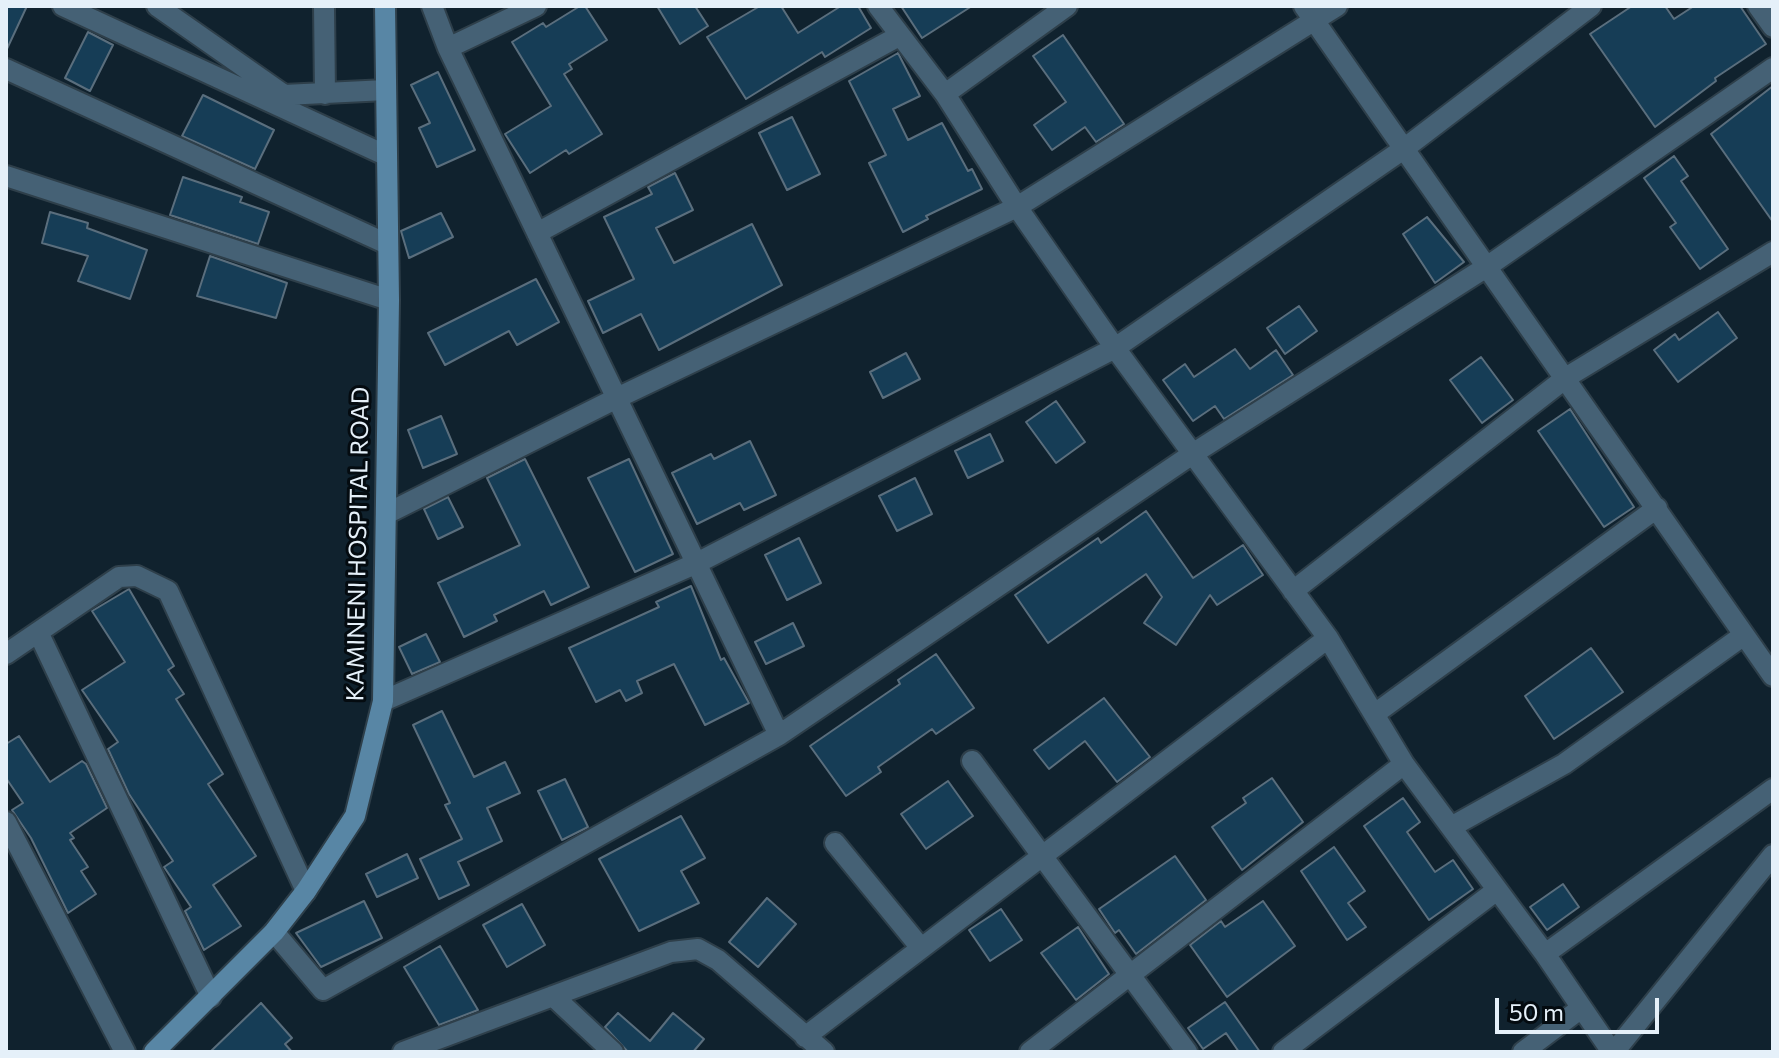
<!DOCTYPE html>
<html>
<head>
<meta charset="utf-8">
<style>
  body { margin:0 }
  #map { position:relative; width:1779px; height:1058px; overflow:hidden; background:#10222e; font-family:Commissioner,sans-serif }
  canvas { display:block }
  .frame { position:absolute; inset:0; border:8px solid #e5f0f9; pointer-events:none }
  .scale { position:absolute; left:1495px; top:998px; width:164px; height:36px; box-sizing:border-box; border:4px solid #e5f0f9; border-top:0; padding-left:10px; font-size:24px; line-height:28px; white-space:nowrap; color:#e5f0f9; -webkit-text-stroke:6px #040b10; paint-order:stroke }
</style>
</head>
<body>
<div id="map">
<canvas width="1779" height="1058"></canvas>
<div class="frame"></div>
<div class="scale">50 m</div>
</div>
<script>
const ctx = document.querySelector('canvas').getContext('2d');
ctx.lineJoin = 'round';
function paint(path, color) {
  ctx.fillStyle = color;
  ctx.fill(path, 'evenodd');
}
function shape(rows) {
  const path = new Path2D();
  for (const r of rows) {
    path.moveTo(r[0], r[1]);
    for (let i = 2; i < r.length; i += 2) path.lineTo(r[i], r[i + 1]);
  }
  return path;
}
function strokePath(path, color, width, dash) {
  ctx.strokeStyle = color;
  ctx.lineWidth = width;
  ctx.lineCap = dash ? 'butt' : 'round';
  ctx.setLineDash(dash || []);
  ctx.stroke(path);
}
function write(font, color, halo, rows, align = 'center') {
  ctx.font = font + ' Commissioner,sans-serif';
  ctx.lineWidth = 6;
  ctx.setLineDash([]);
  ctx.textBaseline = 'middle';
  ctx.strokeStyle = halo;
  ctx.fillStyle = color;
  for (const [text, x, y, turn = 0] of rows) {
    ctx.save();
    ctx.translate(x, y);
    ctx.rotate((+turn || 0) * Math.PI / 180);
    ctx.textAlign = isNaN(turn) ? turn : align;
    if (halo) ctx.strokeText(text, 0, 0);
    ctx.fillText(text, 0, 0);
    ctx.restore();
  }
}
const building = shape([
  [6,6,27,6,6,51,6,6],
  [580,6,585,6,607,40,569,64,572,69,564,74,602,134,569,154,566,150,530,173,505,134,551,106,512,42,543,23,546,27,580,6],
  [657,6,695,6,708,26,680,44,657,6],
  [760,6,781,6,798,33,841,6,858,6,871,28,825,57,822,52,746,99,707,37,760,6],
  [901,6,972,6,922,38,901,6],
  [1632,6,1665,6,1674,19,1694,6,1740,6,1766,44,1715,78,1716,81,1655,127,1590,34,1632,6],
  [88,32,113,45,90,91,65,78,88,32],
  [1063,35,1124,124,1096,142,1085,127,1052,150,1034,125,1066,102,1033,56,1063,35],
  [898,53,920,96,893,109,908,140,942,123,968,171,972,169,982,189,926,216,928,219,903,232,869,163,886,155,849,81,898,53],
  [438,72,475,150,437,167,419,128,430,123,411,85,438,72],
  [1773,86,1773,222,1711,134,1773,86],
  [203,95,274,130,255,169,182,136,203,95],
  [792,117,820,174,787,190,759,133,792,117],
  [1674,156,1688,176,1681,181,1728,249,1700,269,1670,227,1676,223,1644,178,1674,156],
  [675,173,693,210,656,228,674,263,752,224,782,285,659,350,641,314,603,333,588,301,634,279,604,217,652,194,648,187,675,173],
  [183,177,242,197,240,202,269,212,258,244,170,215,183,177],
  [50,212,88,223,87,228,147,250,130,299,78,281,88,256,42,243,50,212],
  [441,213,453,237,409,258,401,231,441,213],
  [1427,217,1464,262,1435,283,1403,234,1427,217],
  [210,256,287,283,276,318,197,296,210,256],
  [536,279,559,322,517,345,509,331,445,365,428,333,536,279],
  [1299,306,1317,331,1285,354,1267,328,1299,306],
  [1718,312,1737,338,1678,382,1654,350,1675,334,1679,340,1718,312],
  [1235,349,1250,369,1276,350,1293,375,1224,419,1215,406,1193,421,1163,380,1185,364,1194,377,1235,349],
  [906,353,920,379,883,398,870,372,906,353],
  [1481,357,1513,400,1482,423,1450,380,1481,357],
  [1056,401,1085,442,1056,463,1026,422,1056,401],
  [1570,409,1634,507,1604,527,1538,431,1570,409],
  [441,416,457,454,423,468,408,430,441,416],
  [990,434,1003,461,968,478,955,451,990,434],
  [750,441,776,495,744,510,740,503,697,524,672,473,711,454,714,459,750,441],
  [525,459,589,587,551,605,544,591,494,615,497,621,464,637,438,583,520,545,487,478,525,459],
  [629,459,673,554,635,572,588,478,629,459],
  [915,478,932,514,897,531,879,496,915,478],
  [448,497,463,527,438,539,424,509,448,497],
  [1146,511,1193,578,1243,545,1263,575,1217,605,1210,595,1176,645,1144,623,1162,597,1146,574,1048,643,1015,595,1098,538,1101,543,1146,511],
  [799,538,821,583,787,600,765,555,799,538],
  [691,586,721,660,724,658,749,703,705,725,674,664,637,681,642,693,626,701,620,690,596,702,569,648,659,607,656,602,691,586],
  [129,589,174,666,168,670,184,694,176,699,223,774,208,784,256,856,213,885,241,926,204,950,185,911,191,907,164,867,173,861,129,794,108,749,118,742,82,690,125,662,92,611,129,589],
  [793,623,804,646,766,664,755,642,793,623],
  [426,634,440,662,412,674,399,647,426,634],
  [1591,648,1623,692,1554,739,1525,696,1591,648],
  [936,654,974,708,936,734,932,729,878,767,881,772,846,796,810,746,900,684,898,680,936,654],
  [1104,698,1150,757,1117,782,1085,741,1049,769,1034,750,1104,698],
  [442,711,474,777,505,762,520,793,487,808,502,841,458,862,469,885,439,899,420,859,462,839,445,805,450,803,413,725,442,711],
  [19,736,50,782,82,761,86,764,107,808,70,833,74,838,70,840,88,867,81,871,96,894,68,913,31,838,12,810,23,803,6,778,6,744,19,736],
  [1272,778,1303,822,1242,870,1212,827,1246,803,1243,798,1272,778],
  [565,779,588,827,562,840,538,791,565,779],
  [948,781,973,816,926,849,901,814,948,781],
  [1403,798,1420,822,1407,832,1435,872,1453,860,1473,889,1429,920,1364,826,1403,798],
  [681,816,705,858,681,871,699,903,639,931,599,859,681,816],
  [1334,847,1365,891,1348,903,1366,927,1347,940,1301,871,1334,847],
  [407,854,418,878,377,897,366,874,407,854],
  [1175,856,1206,900,1136,954,1119,930,1115,933,1099,909,1175,856],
  [1563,884,1579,907,1547,930,1530,907,1563,884],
  [767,898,796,924,758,967,729,942,767,898],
  [364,901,382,938,321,967,296,933,364,901],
  [1263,901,1295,946,1227,997,1190,945,1221,921,1225,927,1263,901],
  [522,904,545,945,507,967,483,925,522,904],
  [1001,909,1022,940,990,961,969,930,1001,909],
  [1078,927,1109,974,1076,1000,1041,953,1078,927],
  [440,946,478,1010,439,1025,404,967,440,946],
  [1225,1002,1260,1052,1239,1052,1226,1033,1203,1049,1188,1028,1225,1002],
  [261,1003,292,1038,285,1044,292,1052,210,1052,261,1003],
  [618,1013,650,1041,673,1013,704,1039,693,1052,628,1052,605,1027,618,1013]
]);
const street = shape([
  [63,6,385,155],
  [157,6,284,95,386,90],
  [324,6,325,94],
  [432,6,448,48,779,735,1194,453,1488,266,1773,68],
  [878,6,945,94,1017,207,1115,348,1328,638,1404,764,1545,954,1612,1052],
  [1304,6,1773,676],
  [1758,6,1773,27],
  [448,48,536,6],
  [6,69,385,243],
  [945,94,1067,6],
  [6,176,389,300],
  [537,233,899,36],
  [386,514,617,398,1017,207,1337,6],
  [1293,591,1567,377,1773,252],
  [39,634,211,997],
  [6,654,119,577,137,576,168,591,306,891],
  [383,701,697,563,1115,348,1405,148,1591,6],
  [1376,713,1657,508],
  [972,761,1187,1052],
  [6,822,125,1052],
  [1451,827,1564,764,1744,635],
  [835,843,921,948],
  [274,932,323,990,779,735],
  [1545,954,1773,789],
  [553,996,613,1052],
  [805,1037,1328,638],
  [403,1052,671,952,698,949,718,960,824,1052],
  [1030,1052,1404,764],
  [1283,1052,1497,890],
  [1523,1052,1580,1009],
  [1614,1052,1773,855]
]);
const secondary = shape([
  [154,1052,274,932,306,891,355,816,383,701,389,300,385,6]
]);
const streetNames = [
  ["KAMINENI HOSPITAL ROAD",358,544,-89]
];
paint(building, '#163d56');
strokePath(building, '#5a6e7d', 2);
strokePath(street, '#2e3f4a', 24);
strokePath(secondary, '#2e3f4a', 24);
strokePath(street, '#456175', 20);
strokePath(secondary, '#5886a5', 20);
write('24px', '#e5f0f9', '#040b10', streetNames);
</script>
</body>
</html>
